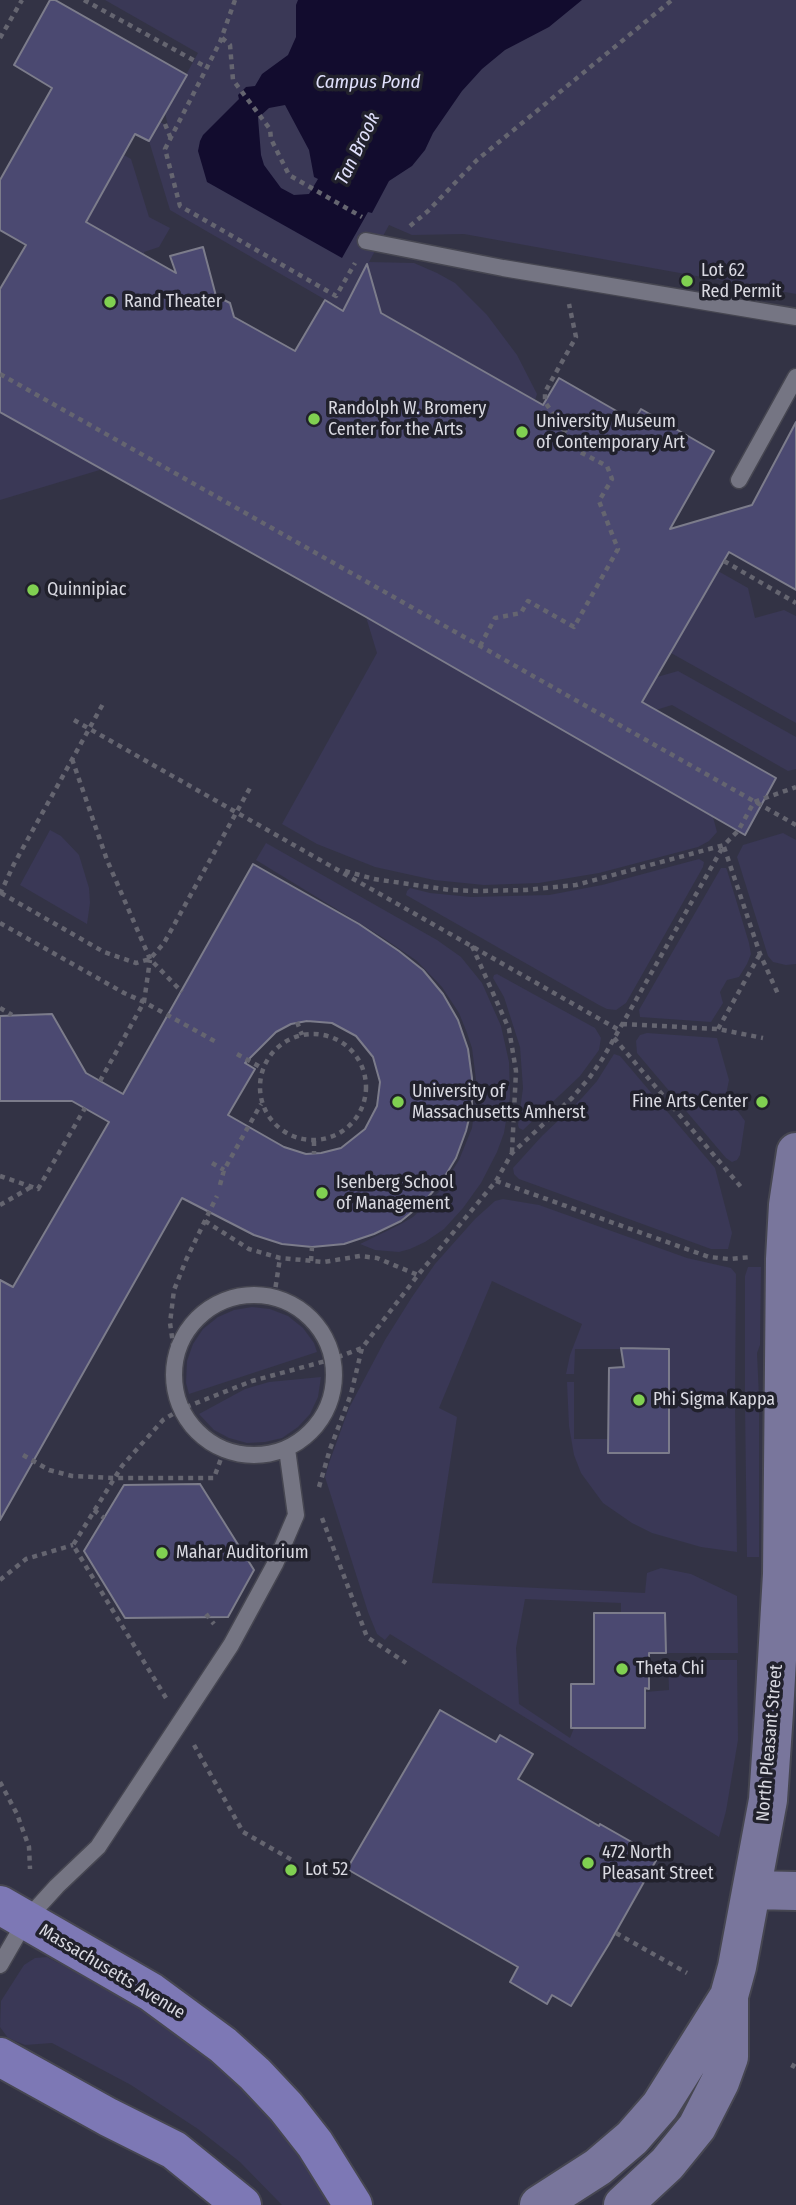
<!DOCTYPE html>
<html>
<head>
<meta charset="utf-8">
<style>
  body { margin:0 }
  canvas { display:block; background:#2b2b37 }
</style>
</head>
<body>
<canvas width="796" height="2205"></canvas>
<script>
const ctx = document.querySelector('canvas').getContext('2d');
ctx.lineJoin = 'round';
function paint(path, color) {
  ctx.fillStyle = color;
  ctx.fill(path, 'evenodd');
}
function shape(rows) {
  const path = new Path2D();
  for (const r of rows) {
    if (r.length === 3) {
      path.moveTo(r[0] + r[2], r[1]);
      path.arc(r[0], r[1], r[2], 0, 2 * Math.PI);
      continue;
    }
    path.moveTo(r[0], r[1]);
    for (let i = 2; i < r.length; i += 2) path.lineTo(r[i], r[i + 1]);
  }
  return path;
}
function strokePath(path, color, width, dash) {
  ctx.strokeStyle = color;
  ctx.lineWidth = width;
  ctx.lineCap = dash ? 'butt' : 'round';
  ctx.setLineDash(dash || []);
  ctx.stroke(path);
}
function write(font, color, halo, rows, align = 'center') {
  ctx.font = font + ' "Fira Sans Condensed",sans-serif';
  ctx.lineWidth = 7;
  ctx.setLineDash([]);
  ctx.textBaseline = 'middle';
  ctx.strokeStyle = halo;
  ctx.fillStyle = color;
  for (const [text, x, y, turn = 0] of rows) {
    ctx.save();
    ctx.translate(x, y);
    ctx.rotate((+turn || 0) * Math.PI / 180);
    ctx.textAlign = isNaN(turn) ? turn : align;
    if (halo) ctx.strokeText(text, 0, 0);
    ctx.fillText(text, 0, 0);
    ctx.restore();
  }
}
const built = shape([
  [0,0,796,0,796,2205,0,2205]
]);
const green = shape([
  [105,0,796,0,796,294,464,234,412,235,389,225,369,262,414,263,437,273,455,283,487,315,517,355,537,394,535,400,381,313,370,275,364,271,343,310,170,210,149,141,160,122,168,126,165,113,198,53],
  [124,155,131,159,149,217,170,228,159,247,144,252,147,262,86,223],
  [0,412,103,469,0,500],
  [718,571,748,588,755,618,784,610,796,616,796,723,671,653],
  [366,617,713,817,717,832,709,841,698,847,599,873,539,883,484,885,434,880,375,867,317,844,282,824,377,653],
  [678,671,796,737,796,769,788,771,672,705,656,710,642,702,657,677],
  [50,830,61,836,79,855,89,888,90,903,87,924,20,885],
  [783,833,796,840,796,964,786,965,773,962,768,956,737,857,743,845],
  [266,843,437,940,461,957,482,983,501,1026,509,1062,510,1097,504,1133,497,1152,481,1183,463,1208,444,1229,425,1242,410,1249,399,1252,375,1250,360,1244,399,1225,413,1217,439,1192,459,1160,472,1128,477,1088,472,1048,467,1033,459,1013,442,987,417,961,382,937,256,860],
  [699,859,704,862,703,867,626,1003,616,1010,607,1009,599,1005,406,895,407,891,410,888,430,893,471,897,549,895,602,885],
  [721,868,726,868,727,870,749,943,751,954,747,964,739,977,727,980,720,992,723,1003,711,1022,640,1017,639,1010],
  [497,974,595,1028,601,1038,599,1050,580,1076,523,1130,519,1128,518,1125,523,1088,520,1047,504,997,493,978,494,975],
  [647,1033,717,1038,729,1080,726,1095,745,1121,740,1155,737,1160,732,1162,726,1158,637,1053,636,1041,640,1035],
  [614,1054,620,1056,715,1168,732,1233,728,1249,711,1249,519,1179,514,1174,513,1168,542,1136,582,1098,597,1081],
  [503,1199,539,1205,687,1258,731,1268,736,1274,735,1397,669,1395,669,1349,575,1349,574,1374,566,1374,570,1355,582,1324,492,1281,439,1408,457,1417,432,1583,645,1593,647,1573,661,1568,691,1574,737,1596,738,1653,666,1653,665,1613,621,1613,621,1603,525,1599,516,1648,519,1704,570,1738,574,1728,645,1728,645,1692,669,1690,668,1660,737,1660,738,1740,726,1811,719,1837,390,1634,385,1640,377,1634,368,1612,325,1477,329,1463,349,1408,385,1340,412,1297,435,1264,475,1219,495,1201],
  [748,1267,761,1267,760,1345,757,1353,759,1397,745,1396,745,1276],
  [252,1307,270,1309,288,1316,303,1328,314,1343,317,1352,189,1394,186,1383,187,1361,193,1344,203,1329,218,1317,234,1310],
  [321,1377,318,1397,310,1414,298,1427,282,1438,265,1442,247,1443,229,1438,214,1430,199,1414,245,1389,269,1382],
  [567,1382,574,1382,574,1439,608,1439,669,1453,669,1405,735,1404,737,1552,701,1547,652,1533,632,1523,603,1503,581,1473,574,1455,569,1426],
  [745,1404,759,1404,759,1557,747,1557],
  [47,1957,141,2007,208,2057,259,2107,281,2133,304,2163,330,2205,282,2205,240,2162,198,2129,131,2085,52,2043,25,2045,8,2038,0,2027,1,2001,24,1965,35,1958]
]);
const water = shape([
  [298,0,582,0,549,27,505,50,482,69,462,91,433,133,425,150,412,166,389,181,372,213,368,212,342,258,207,182,198,151,200,141,203,135,239,99,238,95,246,87,255,86,262,74,288,55,296,37,296,5],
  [285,105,309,150,314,177,318,179,309,194,294,195,281,188,264,165,261,155,258,118,269,108]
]);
const building = shape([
  [50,0,55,0,187,75,149,141,135,134,86,222,176,273,170,256,203,247,216,296,230,303,234,317,295,351,325,300,343,311,367,264,381,313,543,405,559,378,634,421,641,409,714,451,670,529,752,505,796,422,796,590,729,552,642,702,776,778,745,835,366,617,0,412,0,289,26,245,0,230,0,180,52,88,14,65,50,0],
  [253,864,359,924,399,951,423,970,443,994,458,1020,468,1049,472,1078,472,1106,466,1131,456,1158,442,1181,422,1204,401,1221,374,1234,344,1244,312,1247,282,1244,254,1235,182,1198,0,1520,0,1280,13,1287,109,1122,72,1101,0,1101,0,1016,52,1014,86,1073,123,1094,253,864],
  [307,1021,332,1023,356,1036,373,1057,380,1082,377,1106,365,1129,341,1148,321,1153,306,1154,284,1147,228,1115,255,1069,245,1063,276,1032,291,1024,307,1021],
  [621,1348,669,1349,669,1453,608,1453,609,1368,624,1367,621,1348],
  [200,1484,254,1570,228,1617,125,1618,84,1551,124,1485,200,1484],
  [594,1613,665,1613,666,1653,649,1653,649,1689,645,1688,645,1728,571,1728,571,1684,594,1684,594,1613],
  [440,1710,496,1742,500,1735,533,1754,518,1779,599,1826,600,1824,658,1857,609,1944,571,2006,552,1995,547,2004,510,1982,518,1967,347,1869,440,1710]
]);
const path = shape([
  [84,0,206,67],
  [235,0,220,42,165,149,180,206,336,296,355,263],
  [0,38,22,0],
  [222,38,230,45,233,80,270,129,271,139,289,175,362,217],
  [165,124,171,139],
  [410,226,428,211,477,160,672,0],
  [0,374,796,825],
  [724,561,796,603],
  [480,646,495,618,521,613,528,601,574,627,618,549,599,501,612,479,607,466,578,451,545,402,545,392,576,337,569,304],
  [74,720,619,1030],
  [72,759,107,860,150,959,182,992],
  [724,847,760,954,778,994],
  [345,871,374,879,450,890,478,891,526,890,576,885,724,845,738,831,754,802,796,787],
  [1,893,104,952,136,963,150,959,164,943,251,786],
  [0,894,14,864,104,702],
  [0,923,124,993,144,1002,218,1043],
  [472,946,509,1029,516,1071,512,1152],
  [0,1008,12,1015],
  [297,1022,302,1035],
  [622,1024,718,1029,763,1038],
  [718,1029,760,954],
  [313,1087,53],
  [614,1038,741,1187],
  [237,1054,262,1068],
  [100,1081,144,1002,150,960],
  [314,1141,314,1154],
  [212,1163,224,1170],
  [0,1176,38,1189,85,1108],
  [496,1181,709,1257,729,1259,752,1257],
  [220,1185,224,1170,261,1104],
  [0,1205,31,1187],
  [205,1221,249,1249,280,1258,324,1262,360,1256,377,1258,418,1275],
  [311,1261,312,1247],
  [274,1297,280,1258],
  [175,1358,170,1323,174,1290,186,1260,217,1196],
  [23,1455,49,1470,72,1476,113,1478,214,1478,224,1450],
  [319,1487,330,1449,351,1394,362,1348,418,1275,496,1181,512,1153,572,1098,590,1077,603,1058,724,845],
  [94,1510,104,1518],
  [322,1518,367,1637,406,1663],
  [239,1554,252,1558],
  [0,1580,26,1559,73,1545],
  [206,1614,214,1624],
  [166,1698,73,1545,122,1466,163,1420,181,1409,252,1381,333,1359,362,1348],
  [194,1745,243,1832,292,1860],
  [0,1782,17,1814,29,1847,30,1869],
  [616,1933,687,1973],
  [792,2068,796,2061]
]);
const lane = shape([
  [366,241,503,268,796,317],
  [739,480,796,377],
  [254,1375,80],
  [0,1965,26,1920,57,1886,98,1847,231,1645,275,1564,296,1515,287,1449]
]);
const secondary = shape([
  [752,1890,796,1891],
  [539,2205,598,2167,632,2138,660,2106,729,1996,737,1967,768,1800,774,1712,782,1574,785,1259,788,1205,796,1152],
  [623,2205,667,2164,697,2127,720,2082,729,2057,729,1996]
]);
const primary = shape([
  [0,1905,151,1992,223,2045,255,2074,286,2107,315,2144,353,2205],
  [0,2057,108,2117,174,2150,242,2205]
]);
const markers = [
  [687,281,7,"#80d051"],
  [110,302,7,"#80d051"],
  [314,419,7,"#80d051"],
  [522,432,7,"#80d051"],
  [33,590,7,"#80d051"],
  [398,1102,7,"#80d051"],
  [762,1102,7,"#80d051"],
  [322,1193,7,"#80d051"],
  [639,1400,7,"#80d051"],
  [162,1553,7,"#80d051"],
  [622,1669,7,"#80d051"],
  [588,1863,7,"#80d051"],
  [291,1870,7,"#80d051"]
];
const poiNames = [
  ["Lot 62",701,271],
  ["Red Permit",701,292],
  ["Rand Theater",124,302],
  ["Randolph W. Bromery",328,409],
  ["Center for the Arts",328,430],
  ["University Museum",536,422],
  ["of Contemporary Art",536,443],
  ["Quinnipiac",47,590],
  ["University of",412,1092],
  ["Massachusetts Amherst",412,1113],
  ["Fine Arts Center",748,1102,"right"],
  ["Isenberg School",336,1183],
  ["of Management",336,1204],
  ["Phi Sigma Kappa",653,1400],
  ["Mahar Auditorium",176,1553],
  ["Theta Chi",636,1669],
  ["472 North",602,1853],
  ["Pleasant Street",602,1874],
  ["Lot 52",305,1870]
];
const streetNames = [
  ["North Pleasant Street",770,1743,-85],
  ["Massachusetts Avenue",112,1972,31]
];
const waterNames = [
  ["Campus Pond",368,83],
  ["Tan Brook",358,149,-64]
];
paint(built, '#333345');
paint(green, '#3a3856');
paint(water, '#120c2e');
paint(building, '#4b4971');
strokePath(building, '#7c7c8b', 2);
strokePath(lane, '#464651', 19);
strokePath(secondary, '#464651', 42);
strokePath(primary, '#464651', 42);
strokePath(path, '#656570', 4.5, [5, 5]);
strokePath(lane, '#757583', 16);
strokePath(secondary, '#79769c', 38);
strokePath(primary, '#7d78b5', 38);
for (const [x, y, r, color] of markers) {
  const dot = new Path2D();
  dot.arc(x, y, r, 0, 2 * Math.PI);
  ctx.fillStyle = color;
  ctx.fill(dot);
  strokePath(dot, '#21212c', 2.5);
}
write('18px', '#d9d9e1', '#21212c', poiNames, 'left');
write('18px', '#d9d9e1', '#21212c', streetNames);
write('italic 19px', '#e0e0fc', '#21212c', waterNames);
</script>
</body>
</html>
